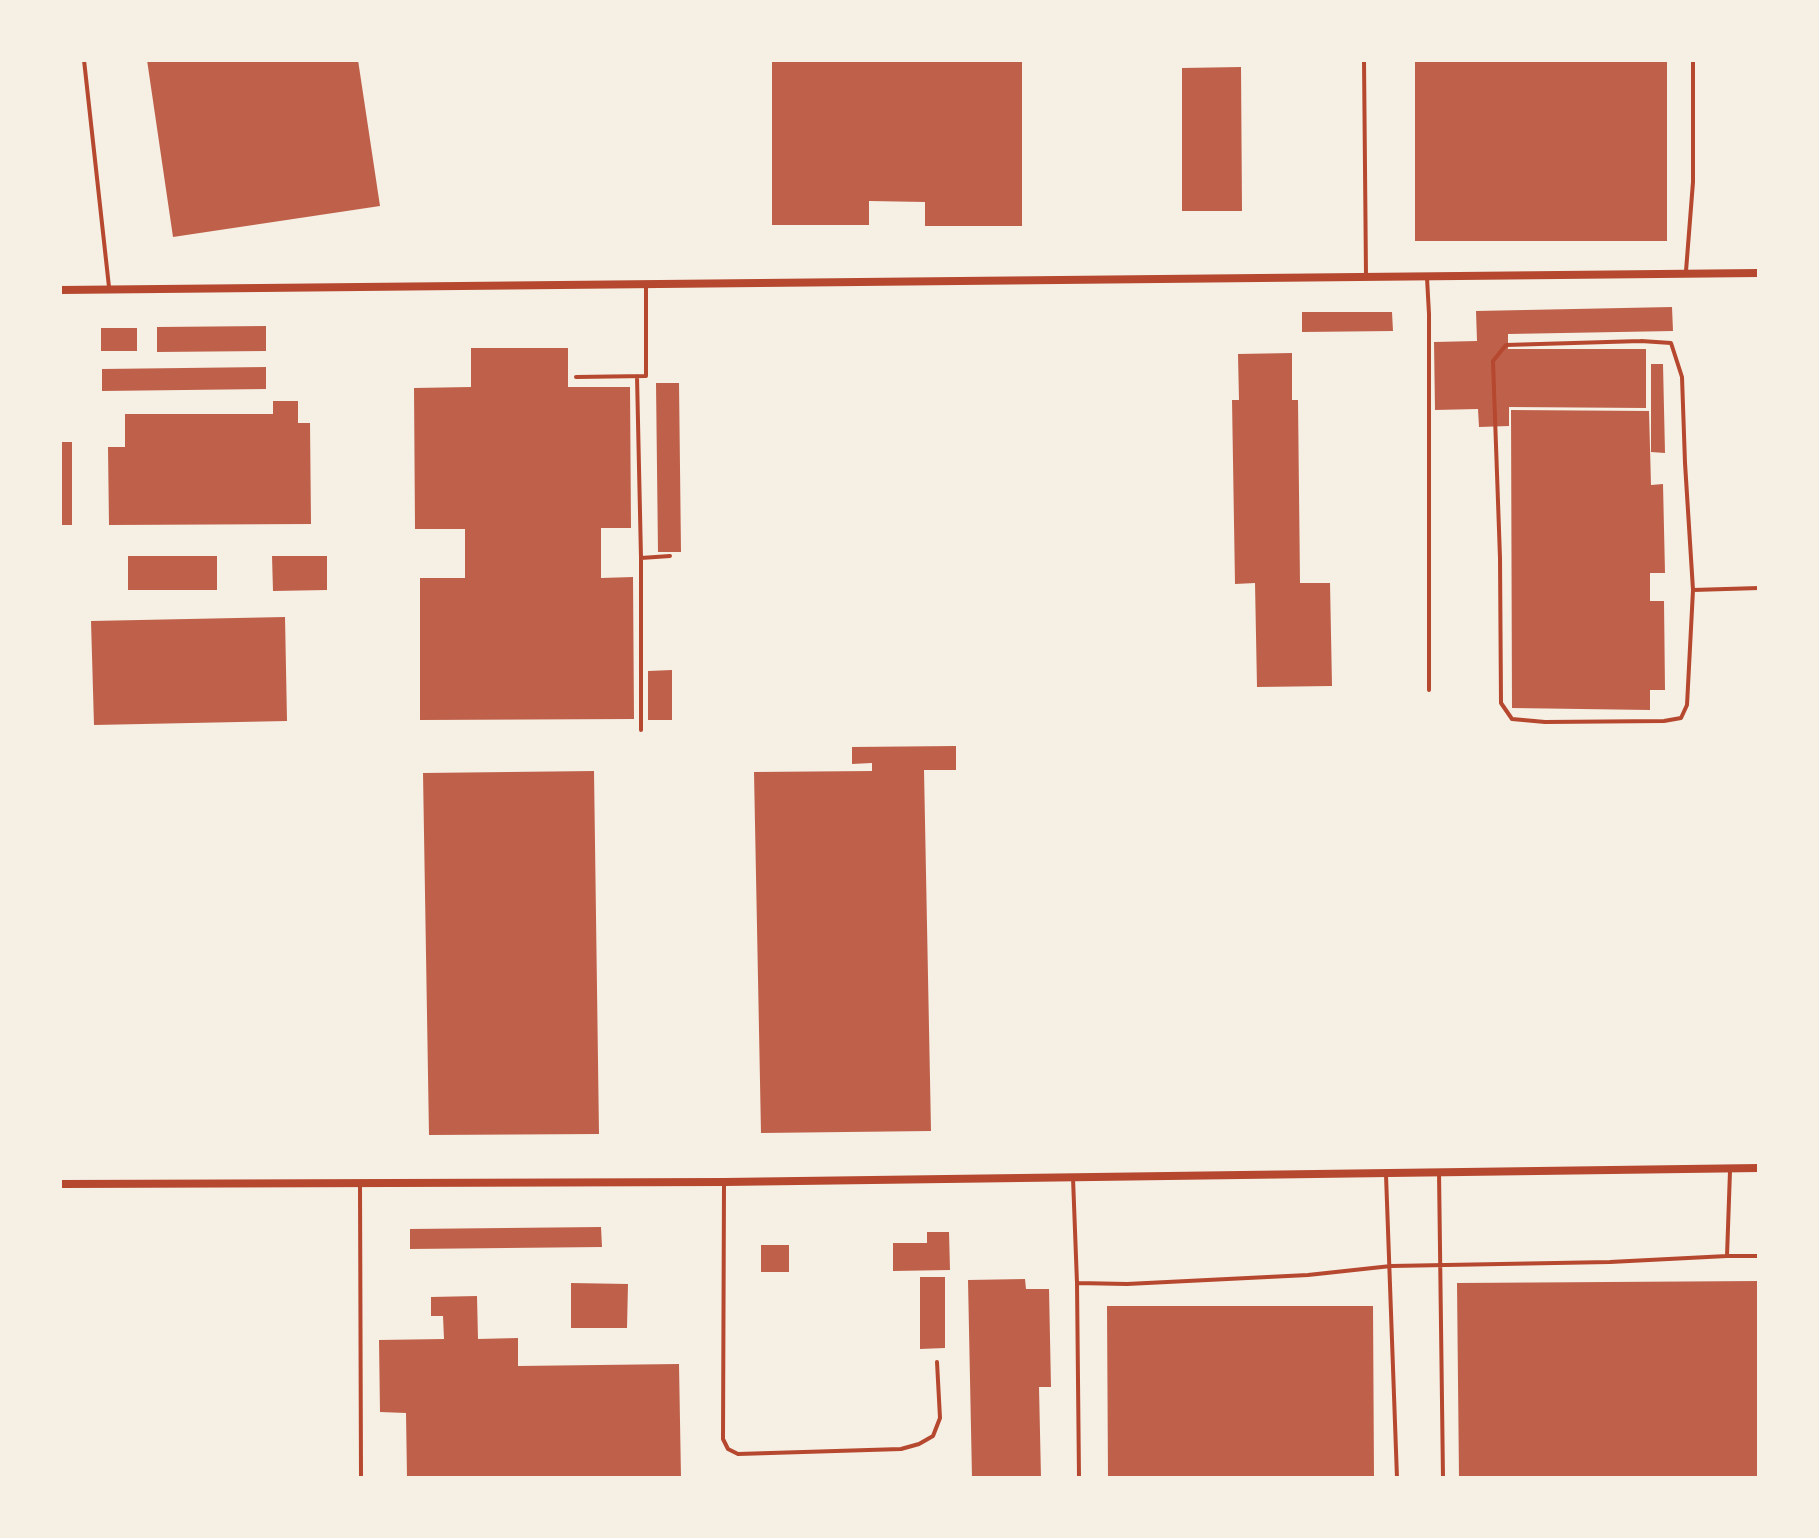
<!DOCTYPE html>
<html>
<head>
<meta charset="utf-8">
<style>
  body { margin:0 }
  #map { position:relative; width:1819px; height:1538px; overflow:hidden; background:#f6efe4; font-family:Figtree,sans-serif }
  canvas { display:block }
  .frame { position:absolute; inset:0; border:62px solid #f6efe4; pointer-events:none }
</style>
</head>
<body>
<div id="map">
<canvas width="1819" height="1538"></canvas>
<div class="frame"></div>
</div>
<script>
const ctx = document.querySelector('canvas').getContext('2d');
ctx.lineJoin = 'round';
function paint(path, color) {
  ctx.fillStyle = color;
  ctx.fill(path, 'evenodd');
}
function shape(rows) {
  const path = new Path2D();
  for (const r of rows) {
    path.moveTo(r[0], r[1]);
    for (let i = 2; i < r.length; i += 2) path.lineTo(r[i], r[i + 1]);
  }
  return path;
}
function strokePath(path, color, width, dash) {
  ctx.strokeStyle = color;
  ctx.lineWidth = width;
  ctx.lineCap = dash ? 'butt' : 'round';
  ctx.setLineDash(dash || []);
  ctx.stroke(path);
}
const building = shape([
  [147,60,358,60,380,206,173,237],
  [772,60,1022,60,1022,226,925,226,925,202,869,201,869,225,772,225],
  [1415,60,1667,60,1667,241,1415,241],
  [1241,67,1242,211,1182,211,1182,68],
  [1672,307,1673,331,1508,334,1508,349,1646,349,1646,408,1509,407,1509,426,1479,427,1478,409,1435,410,1434,342,1477,341,1476,311],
  [1302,312,1392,312,1393,331,1302,332],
  [266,326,266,351,157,352,157,327],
  [101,328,137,328,137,351,101,351],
  [471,348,568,348,568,387,630,387,631,528,601,528,601,578,633,577,634,719,420,720,420,578,465,578,465,529,415,529,414,388,471,387],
  [1292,353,1292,400,1298,400,1300,583,1330,583,1332,686,1257,687,1255,583,1235,584,1232,400,1239,400,1238,354],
  [1651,364,1663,364,1665,453,1651,452],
  [266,367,266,389,102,391,102,369],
  [656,383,679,383,681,552,658,552],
  [273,401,298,401,298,423,310,423,311,524,109,525,108,447,125,447,125,414,273,414],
  [1511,410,1649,411,1651,485,1663,484,1665,573,1650,573,1650,601,1664,601,1665,690,1650,690,1650,710,1512,708],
  [60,442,72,442,72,525,60,525],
  [128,556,217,556,217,590,128,590],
  [272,556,327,556,327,590,273,591],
  [285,617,287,721,94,725,91,621],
  [672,670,672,720,648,720,648,671],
  [956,746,956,770,924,770,931,1131,761,1133,754,772,872,771,872,763,852,764,852,747],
  [594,771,599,1134,429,1135,423,773],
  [601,1227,602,1247,410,1249,410,1229],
  [927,1232,949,1232,950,1270,893,1271,893,1243,927,1243],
  [761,1245,789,1245,789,1272,761,1272],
  [920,1277,945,1277,945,1348,920,1349],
  [1025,1279,1026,1289,1049,1289,1051,1387,1039,1387,1041,1478,972,1478,968,1280],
  [1759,1281,1759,1478,1459,1478,1457,1283],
  [571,1283,628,1284,627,1328,571,1328],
  [477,1296,478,1339,518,1338,518,1366,679,1364,681,1478,407,1478,406,1413,380,1412,379,1340,444,1339,443,1316,431,1316,431,1297],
  [1107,1306,1373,1306,1374,1478,1108,1478]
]);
const service = shape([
  [84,60,109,287],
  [1364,60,1366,276],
  [1686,271,1693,182,1693,60],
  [1427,278,1429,314,1429,690],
  [1641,341,1671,343,1682,377,1685,463,1693,590,1687,705,1681,718,1664,721,1545,722,1512,719,1501,703,1500,558,1493,361,1506,345,1641,341],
  [637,376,641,558,641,730],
  [576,377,646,376,646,285],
  [641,558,670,556],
  [1693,590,1759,588],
  [1439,1172,1443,1478],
  [1386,1175,1397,1478],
  [1073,1178,1077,1283],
  [724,1182,723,1439,728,1449,738,1454,901,1449,919,1444,933,1436,940,1418,937,1362],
  [360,1185,361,1478],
  [1727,1256,1759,1256],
  [1079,1478,1077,1283,1127,1284,1308,1275,1391,1266,1610,1262,1727,1256,1730,1171]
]);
const minor = shape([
  [60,290,1759,273],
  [60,1184,724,1182,1759,1168]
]);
paint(building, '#bf614a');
strokePath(service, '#b5482f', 4);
strokePath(minor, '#b5482f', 8);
</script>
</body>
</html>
